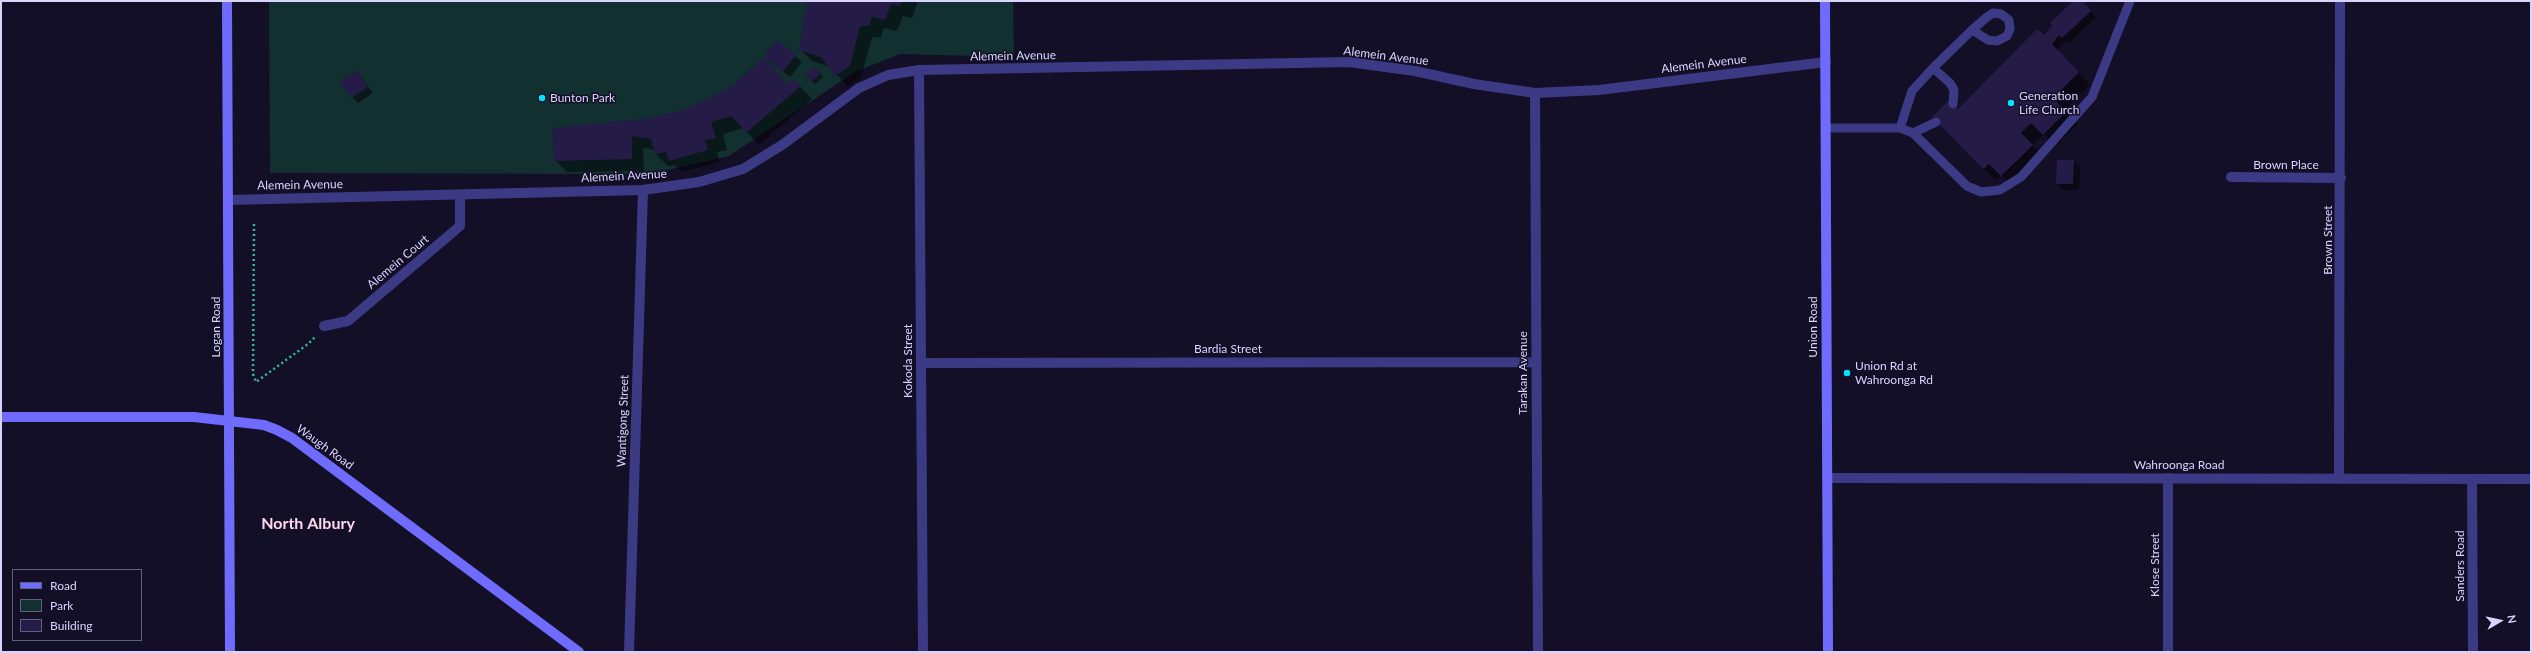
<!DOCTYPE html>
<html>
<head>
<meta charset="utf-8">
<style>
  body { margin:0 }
  #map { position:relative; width:2532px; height:653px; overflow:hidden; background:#130f26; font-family:Lato,sans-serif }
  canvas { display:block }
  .frame { position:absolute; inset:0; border:2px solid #d9d4ff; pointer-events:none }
  .legend { position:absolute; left:12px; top:569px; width:130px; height:72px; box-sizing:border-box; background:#130f26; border:1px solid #625e7d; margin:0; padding:5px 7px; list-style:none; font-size:12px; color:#d9d4ff }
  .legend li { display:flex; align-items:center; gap:8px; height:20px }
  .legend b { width:20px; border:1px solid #625e7d }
  .north { position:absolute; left:2480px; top:601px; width:40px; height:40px; -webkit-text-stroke:3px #130f26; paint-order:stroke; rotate:81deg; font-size:11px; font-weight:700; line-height:16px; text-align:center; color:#d9d4ff }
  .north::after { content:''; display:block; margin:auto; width:14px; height:18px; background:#d9d4ff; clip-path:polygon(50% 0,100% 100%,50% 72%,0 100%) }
</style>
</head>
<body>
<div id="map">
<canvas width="2532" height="653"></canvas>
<div class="frame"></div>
<ul class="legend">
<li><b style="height:5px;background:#6f6bff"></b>Road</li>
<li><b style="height:11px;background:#12302f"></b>Park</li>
<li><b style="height:11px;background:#241b47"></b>Building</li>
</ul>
<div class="north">N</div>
</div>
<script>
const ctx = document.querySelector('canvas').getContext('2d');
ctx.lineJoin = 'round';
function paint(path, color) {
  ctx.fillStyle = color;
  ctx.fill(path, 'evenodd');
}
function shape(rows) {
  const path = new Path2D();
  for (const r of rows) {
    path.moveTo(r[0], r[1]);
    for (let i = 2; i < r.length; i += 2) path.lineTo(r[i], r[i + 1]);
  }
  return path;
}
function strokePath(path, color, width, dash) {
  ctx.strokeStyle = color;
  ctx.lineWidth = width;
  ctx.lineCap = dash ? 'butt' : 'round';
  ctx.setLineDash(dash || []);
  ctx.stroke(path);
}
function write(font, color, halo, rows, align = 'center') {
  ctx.font = font + ' Lato,sans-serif';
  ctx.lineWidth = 3;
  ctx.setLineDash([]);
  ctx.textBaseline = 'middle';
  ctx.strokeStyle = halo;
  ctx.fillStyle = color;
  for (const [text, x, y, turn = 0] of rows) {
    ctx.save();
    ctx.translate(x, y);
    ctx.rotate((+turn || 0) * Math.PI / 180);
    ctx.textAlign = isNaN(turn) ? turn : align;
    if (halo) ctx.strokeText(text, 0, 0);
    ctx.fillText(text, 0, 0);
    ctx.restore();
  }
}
const green = shape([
  [269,1,1013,1,1014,57,900,54,855,72,729,156,650,174,270,173]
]);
const shadow = shape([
  [809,1,918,1,912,18,903,16,897,31,884,28,881,38,872,37,861,78,848,87,830,67,812,61,800,49,806,20,806,6],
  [2075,1,2082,1,2096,17,2069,43,2066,41,2057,50,2090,85,2064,110,2077,125,2055,146,2044,134,2032,145,2044,157,2013,187,2001,175,1995,180,1933,117,1958,110,2044,36],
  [778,41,802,62,790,77,771,62],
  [764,58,788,85,794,80,812,99,759,145,743,128,723,134,727,150,717,152,720,162,682,172,674,165,668,166,656,154,655,150,643,148,644,171,567,172,555,160,644,120,678,113,707,101,733,86],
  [818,70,823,77,815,84,812,81],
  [357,71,373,93,358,103,352,97],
  [2074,161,2080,167,2079,190,2063,190,2057,184]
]);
const building = shape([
  [807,1,902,1,900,6,891,4,885,20,872,17,869,26,860,26,850,66,835,76,821,57,799,50],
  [2073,1,2083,1,2091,11,2062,38,2059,35,2052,44,2079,72,2053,98,2066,112,2043,135,2031,123,2021,133,2033,145,2001,176,1989,164,1983,169,1932,117,1949,100,1958,109,2037,29,2044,35,2052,26,2050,23],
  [777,40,796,55,783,72,764,56],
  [764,57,787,84,794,79,801,86,746,133,732,116,711,122,716,138,705,140,708,150,669,161,666,152,655,154,651,139,632,136,632,159,554,161,552,128,643,119,677,112,707,100,733,85],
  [815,66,821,74,811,82,805,74],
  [357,70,368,87,351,98,340,81],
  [2057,160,2074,160,2073,184,2056,184]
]);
const path = shape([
  [254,224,253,374,256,382,308,344,315,337]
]);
const service = shape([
  [1933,68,1950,83,1954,90,1953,104],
  [1826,128,1900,128,1913,133,1967,186,1981,192,2000,190,2021,177,2092,97,2130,1],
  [1900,128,1912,91,1933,68,1972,30,1987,17,1993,13,2001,14,2009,20,2010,29,2007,36,1997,41,1988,40,1972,30],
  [1913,133,1936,122]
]);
const minor = shape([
  [919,70,923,652],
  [1535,93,1538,652],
  [2231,177,2341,178],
  [324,326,348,321,460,226,460,195],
  [922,363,1535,362],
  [1827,478,2531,479],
  [2339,479,2340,1],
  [2472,479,2473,652],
  [629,652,643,190],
  [2168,652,2168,478]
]);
const tertiary = shape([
  [228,200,643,190,699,182,743,169,782,145,859,88,888,75,919,70,1349,62,1415,71,1474,84,1535,93,1599,90,1826,62]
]);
const secondary = shape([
  [227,1,230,652],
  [1825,1,1828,652],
  [1,417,194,417,264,425,277,430,292,438,579,652]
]);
const markers = [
  [542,98,4,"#00e5ff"],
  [2011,103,4,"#00e5ff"],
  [1847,373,4,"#00e5ff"]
];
const streetNames = [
  ["Alemein Avenue",1013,56,-1],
  ["Alemein Avenue",1386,56,7],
  ["Alemein Avenue",1704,64,-7],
  ["Brown Place",2286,165],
  ["Alemein Avenue",624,176,-3],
  ["Alemein Avenue",300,185,-1],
  ["Brown Street",2328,240,-90],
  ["Alemein Court",398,262,-40],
  ["Logan Road",216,327,-90],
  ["Union Road",1813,327,-90],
  ["Bardia Street",1228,349],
  ["Kokoda Street",908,361,-90],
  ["Tarakan Avenue",1523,373,-90],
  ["Wantigong Street",623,421,-88],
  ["Waugh Road",325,447,36],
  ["Wahroonga Road",2179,465],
  ["Klose Street",2155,565,-90],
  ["Sanders Road",2460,566,-90]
];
const poiNames = [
  ["Generation",2019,96],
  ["Life Church",2019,110],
  ["Bunton Park",550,98],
  ["Union Rd at",1855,366],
  ["Wahroonga Rd",1855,380]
];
const districtNames = [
  ["North Albury",308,524]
];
paint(green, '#12302f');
paint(shadow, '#0007');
paint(building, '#241b47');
strokePath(path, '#2fb8b0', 2.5, [2, 3]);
strokePath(service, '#3d3a85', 9);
strokePath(minor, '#3d3a85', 10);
strokePath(tertiary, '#3d3a85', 10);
strokePath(secondary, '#6f6bff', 10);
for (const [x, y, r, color] of markers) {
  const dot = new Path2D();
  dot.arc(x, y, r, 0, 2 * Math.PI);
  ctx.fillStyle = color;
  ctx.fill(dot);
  strokePath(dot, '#130f26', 1.5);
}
write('12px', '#d9d4ff', '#130f26', streetNames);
write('12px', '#d9d4ff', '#130f26', poiNames, 'left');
write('bold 16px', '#ffd6f0', '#130f26', districtNames);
</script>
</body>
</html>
